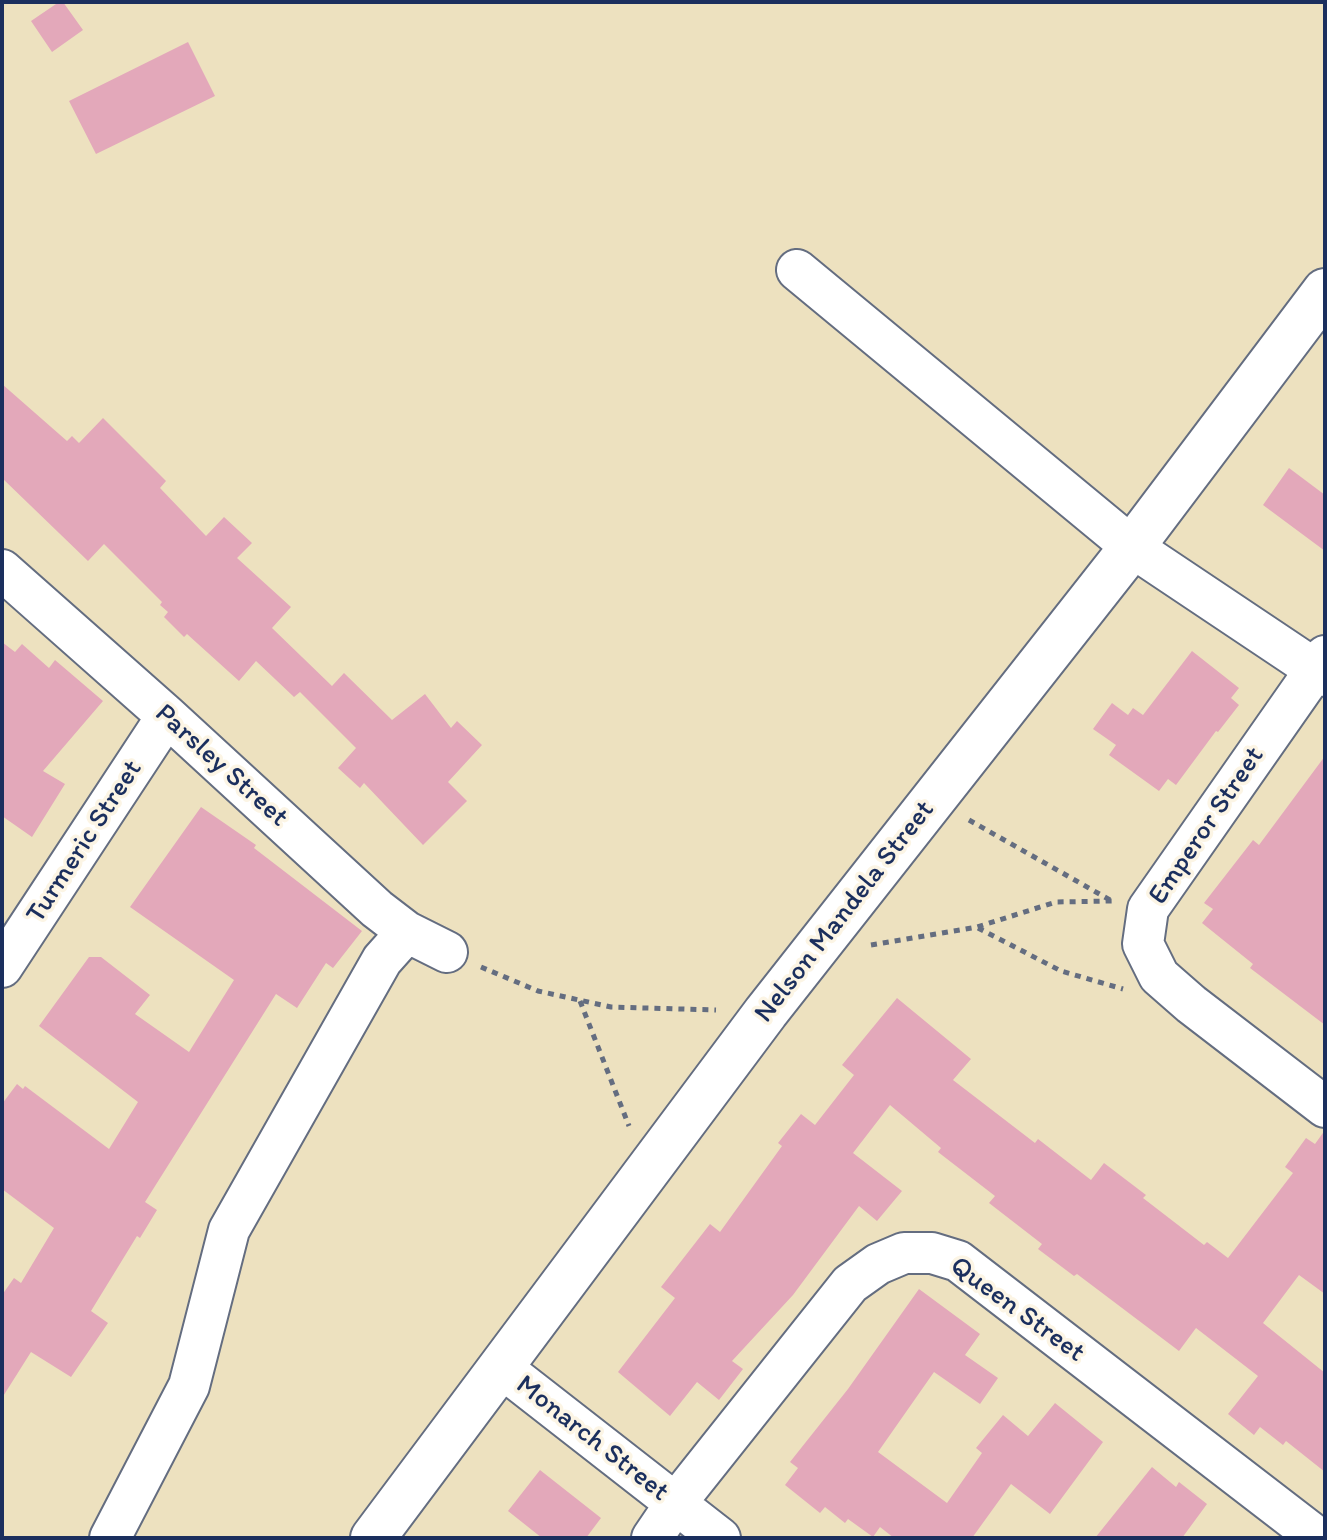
<!DOCTYPE html>
<html>
<head>
<meta charset="utf-8">
<style>
  body { margin:0 }
  #map { position:relative; width:1327px; height:1540px; overflow:hidden; background:#ede1bf; font-family:Itim,sans-serif }
  canvas { display:block }
  .frame { position:absolute; inset:0; border:4px solid #1b2f5e; pointer-events:none }
</style>
</head>
<body>
<div id="map">
<canvas width="1327" height="1540"></canvas>
<div class="frame"></div>
</div>
<script>
const ctx = document.querySelector('canvas').getContext('2d');
ctx.lineJoin = 'round';
function paint(path, color) {
  ctx.fillStyle = color;
  ctx.fill(path, 'evenodd');
}
function shape(rows) {
  const path = new Path2D();
  for (const r of rows) {
    path.moveTo(r[0], r[1]);
    for (let i = 2; i < r.length; i += 2) path.lineTo(r[i], r[i + 1]);
  }
  return path;
}
function strokePath(path, color, width, dash) {
  ctx.strokeStyle = color;
  ctx.lineWidth = width;
  ctx.lineCap = dash ? 'butt' : 'round';
  ctx.setLineDash(dash || []);
  ctx.stroke(path);
}
function write(font, color, halo, rows, align = 'center') {
  ctx.font = font + ' Itim,sans-serif';
  ctx.lineWidth = 7;
  ctx.setLineDash([]);
  ctx.textBaseline = 'middle';
  ctx.strokeStyle = halo;
  ctx.fillStyle = color;
  for (const [text, x, y, turn = 0] of rows) {
    ctx.save();
    ctx.translate(x, y);
    ctx.rotate((+turn || 0) * Math.PI / 180);
    ctx.textAlign = isNaN(turn) ? turn : align;
    if (halo) ctx.strokeText(text, 0, 0);
    ctx.fillText(text, 0, 0);
    ctx.restore();
  }
}
const building = shape([
  [59,2,63,2,83,30,52,52,31,21],
  [188,42,215,96,96,154,69,101],
  [2,384,67,441,72,436,79,443,103,418,166,481,160,488,206,536,224,517,252,543,237,558,291,607,272,628,332,686,344,673,392,720,425,694,451,728,457,721,482,745,448,782,467,801,423,845,364,783,360,788,338,768,356,748,300,692,294,697,256,661,239,681,187,634,184,637,164,617,168,612,160,605,162,602,104,544,88,561,2,478],
  [1289,468,1325,495,1325,551,1263,505],
  [2,642,15,652,22,644,49,668,55,660,103,701,43,771,65,784,32,837,2,816],
  [1192,651,1239,688,1231,698,1239,705,1218,732,1216,731,1176,785,1168,779,1159,791,1109,755,1116,745,1093,729,1112,703,1128,715,1133,708,1143,715],
  [1325,756,1325,1025,1250,968,1253,964,1202,923,1213,909,1204,903,1253,840,1259,845],
  [201,807,256,845,254,848,362,931,333,968,326,963,297,1008,276,994,145,1202,157,1210,140,1238,137,1236,91,1311,108,1323,71,1377,31,1352,2,1398,2,1295,14,1278,21,1283,54,1228,2,1189,2,1104,17,1084,23,1089,25,1086,109,1149,138,1102,39,1026,89,957,101,957,150,995,135,1014,189,1052,234,980,130,907],
  [897,998,971,1059,953,1080,1035,1143,1038,1139,1091,1180,1104,1163,1146,1195,1143,1198,1204,1245,1207,1242,1228,1258,1293,1173,1285,1167,1306,1138,1315,1144,1325,1130,1325,1294,1299,1275,1263,1323,1325,1373,1325,1472,1286,1441,1283,1445,1260,1427,1254,1435,1228,1414,1258,1376,1196,1328,1179,1351,1077,1274,1074,1276,1038,1249,1042,1244,989,1203,995,1196,938,1152,941,1148,890,1105,853,1153,902,1191,877,1221,859,1206,793,1295,732,1361,743,1369,719,1400,697,1382,670,1416,618,1372,675,1298,661,1287,710,1224,720,1232,782,1146,778,1143,801,1114,815,1125,854,1075,842,1065],
  [919,1289,980,1334,965,1355,998,1378,980,1404,934,1372,878,1452,947,1503,982,1453,976,1448,1003,1415,1028,1436,1055,1403,1103,1442,1050,1514,1011,1484,972,1538,894,1538,880,1527,873,1537,848,1519,845,1523,825,1507,820,1513,785,1485,798,1468,790,1462,848,1389],
  [1152,1467,1176,1487,1179,1482,1207,1504,1182,1538,1095,1538],
  [540,1470,601,1518,586,1538,542,1538,508,1511]
]);
const path = shape([
  [969,820,1110,900],
  [978,928,1061,971,1123,989],
  [871,945,977,927,1056,902,1112,901],
  [481,967,538,991,611,1007,716,1010],
  [580,1001,629,1126]
]);
const minor = shape([
  [797,270,1132,547,1325,676],
  [2,570,167,716,377,909,407,932,447,952],
  [1325,656,1148,909,1143,944,1159,976,1191,1004,1325,1107],
  [2,967,167,716],
  [502,1368,720,1538],
  [110,1538,189,1386,229,1230,382,960,407,932],
  [652,1538,675,1504,850,1284,878,1264,904,1253,932,1253,958,1261,1318,1538]
]);
const tertiary = shape([
  [373,1538,766,1012,1132,547,1325,291]
]);
const streetNames = [
  ["Parsley Street",221,766,42],
  ["Emperor Street",1207,826,-56],
  ["Turmeric Street",85,842,-57],
  ["Nelson Mandela Street",845,912,-52],
  ["Queen Street",1017,1310,36],
  ["Monarch Street",592,1439,38]
];
paint(building, '#e3a8ba');
strokePath(minor, '#646d80', 44);
strokePath(tertiary, '#646d80', 48);
strokePath(path, '#646d80', 5, [6, 6]);
strokePath(minor, '#fff', 40);
strokePath(tertiary, '#fff', 44);
write('28px', '#1b2f5e', '#fcf5e5', streetNames);
</script>
</body>
</html>
